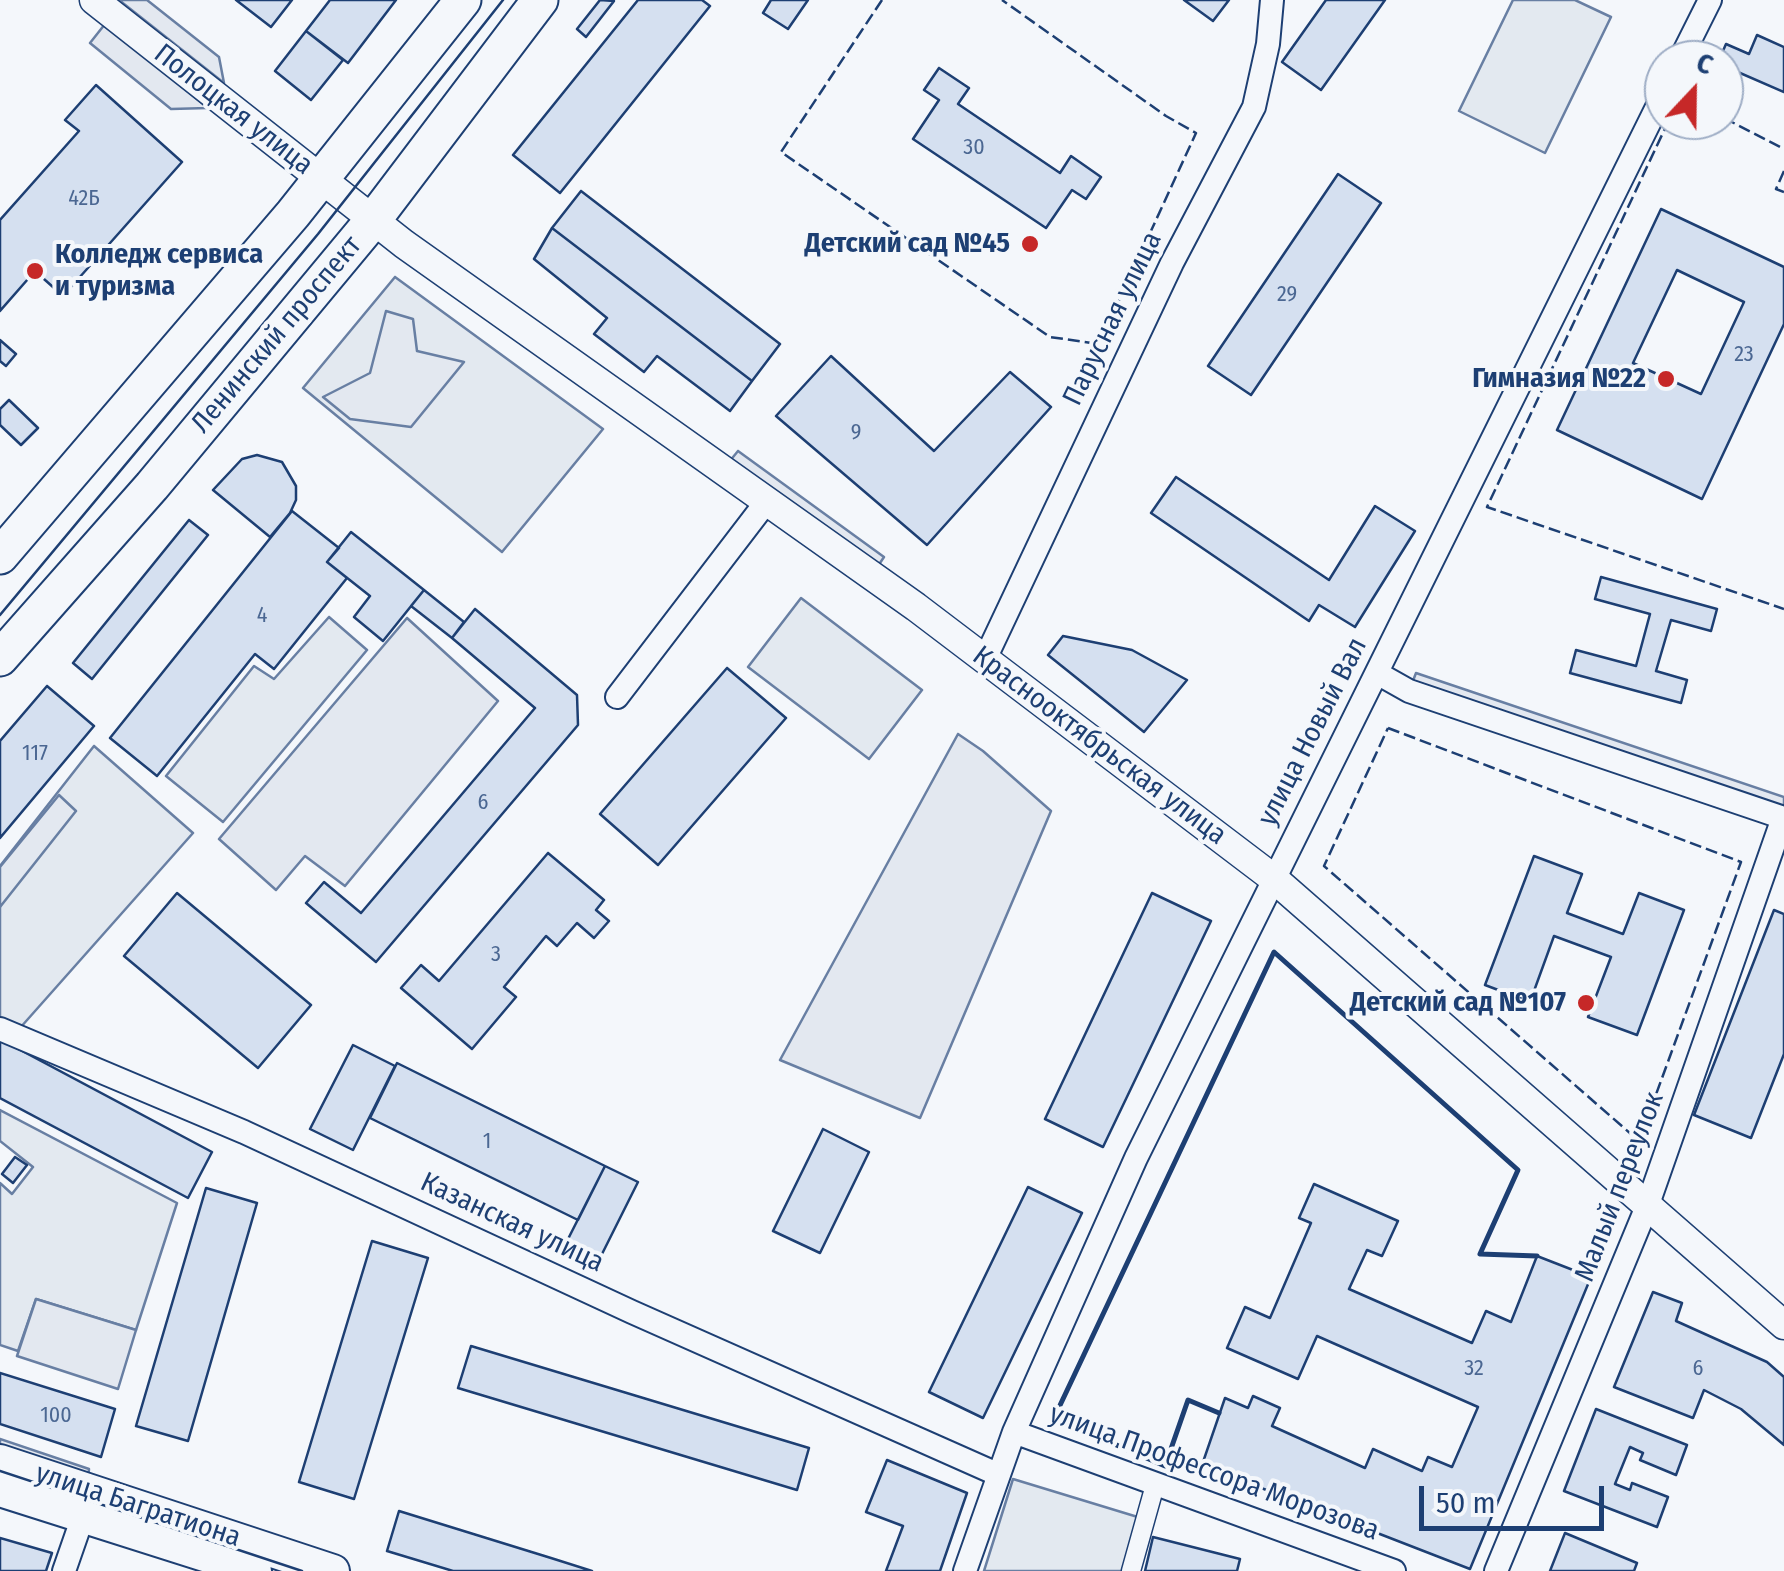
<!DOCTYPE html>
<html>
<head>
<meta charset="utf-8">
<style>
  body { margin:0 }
  #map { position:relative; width:1784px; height:1571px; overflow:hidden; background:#f4f7fb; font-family:"Fira Sans Condensed",sans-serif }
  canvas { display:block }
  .north { position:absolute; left:1644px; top:40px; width:100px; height:100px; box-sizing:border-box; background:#f4f7fb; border:2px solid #9eadc5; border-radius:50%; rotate:22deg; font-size:28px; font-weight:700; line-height:40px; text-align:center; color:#1d3f73 }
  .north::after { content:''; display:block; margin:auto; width:35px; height:45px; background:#c62828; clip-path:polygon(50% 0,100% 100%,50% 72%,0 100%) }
  .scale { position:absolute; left:1419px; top:1486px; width:185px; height:45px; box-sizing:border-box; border:5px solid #1d3f73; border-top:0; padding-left:12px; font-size:30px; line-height:35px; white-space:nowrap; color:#1d3f73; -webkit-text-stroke:8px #f4f7fb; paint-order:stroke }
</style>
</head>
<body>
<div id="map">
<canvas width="1784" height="1571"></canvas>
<div class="north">С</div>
<div class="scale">50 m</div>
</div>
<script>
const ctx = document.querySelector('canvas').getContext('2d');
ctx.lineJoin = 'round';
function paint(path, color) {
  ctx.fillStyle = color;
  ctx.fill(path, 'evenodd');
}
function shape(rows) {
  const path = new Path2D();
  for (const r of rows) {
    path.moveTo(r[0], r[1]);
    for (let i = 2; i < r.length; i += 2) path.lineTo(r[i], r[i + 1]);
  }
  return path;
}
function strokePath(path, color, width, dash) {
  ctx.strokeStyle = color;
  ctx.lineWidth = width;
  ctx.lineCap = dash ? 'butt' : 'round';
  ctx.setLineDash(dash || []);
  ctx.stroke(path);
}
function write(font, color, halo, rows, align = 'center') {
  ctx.font = font + ' "Fira Sans Condensed",sans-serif';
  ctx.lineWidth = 8;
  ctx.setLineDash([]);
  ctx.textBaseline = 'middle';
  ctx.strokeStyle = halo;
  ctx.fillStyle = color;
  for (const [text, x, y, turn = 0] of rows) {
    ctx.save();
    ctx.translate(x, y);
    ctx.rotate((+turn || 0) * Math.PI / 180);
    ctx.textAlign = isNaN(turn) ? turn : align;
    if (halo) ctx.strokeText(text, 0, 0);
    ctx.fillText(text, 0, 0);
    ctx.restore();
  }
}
const green = shape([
  [1513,0,1575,0,1611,17,1545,153,1459,111,1513,0],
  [395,277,603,429,502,552,303,388,395,277],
  [801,598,922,690,869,759,748,667,801,598],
  [329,617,367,650,223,822,166,776,254,666,274,679,329,617],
  [94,746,193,833,20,1028,0,1019,0,866,94,746],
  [0,1110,177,1203,136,1330,36,1299,18,1351,0,1345,0,1183,12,1194,33,1167,0,1141,0,1110],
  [1013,1479,1141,1518,1124,1571,984,1571,1013,1479]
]);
const parking = shape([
  [119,0,147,0,219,57,224,83,119,0],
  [105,24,208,108,171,109,90,43,105,24],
  [386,311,413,319,417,351,464,362,411,427,350,419,323,397,370,373,386,311],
  [738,451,884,557,876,569,729,462,738,451],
  [407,618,498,701,345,886,305,856,276,890,219,839,407,618],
  [1416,673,1784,797,1784,816,1409,691,1416,673],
  [958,734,983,751,1051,811,920,1118,780,1060,958,734],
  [59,795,76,811,0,907,0,867,59,795],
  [36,1299,136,1330,118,1389,17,1356,36,1299],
  [0,1439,89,1469,88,1481,0,1451,0,1439]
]);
const building = shape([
  [236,0,292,0,271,27,236,0],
  [330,0,396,0,348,63,306,31,330,0],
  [600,0,614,1,586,37,577,29,600,0],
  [638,0,702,0,710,6,560,193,513,155,638,0],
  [771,0,808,0,788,29,763,13,771,0],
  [1184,0,1229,0,1213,21,1184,0],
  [1326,0,1385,0,1321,90,1282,62,1326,0],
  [306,31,343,60,311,100,275,71,306,31],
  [1757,35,1784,47,1784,92,1724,66,1724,60,1719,60,1726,44,1749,54,1757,35],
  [939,68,969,88,958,104,1060,173,1071,156,1101,177,1086,199,1072,190,1046,228,913,139,939,100,924,90,939,68],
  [96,85,182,162,63,296,35,271,0,311,0,220,79,131,65,120,96,85],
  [1338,174,1381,203,1251,395,1208,366,1338,174],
  [581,191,780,344,752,381,552,228,581,191],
  [1661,209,1784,267,1784,324,1702,499,1557,430,1661,209],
  [1677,270,1744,302,1701,394,1633,363,1677,270],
  [552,228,752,381,730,411,657,356,644,372,594,334,607,318,534,259,552,228],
  [0,340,16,354,6,366,0,361,0,340],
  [831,356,934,451,1010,372,1051,407,927,545,776,416,831,356],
  [9,400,38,428,21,445,0,425,0,409,9,400],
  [257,455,282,462,296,486,296,500,290,513,270,537,213,490,242,459,257,455],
  [1176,477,1329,580,1375,506,1415,531,1355,627,1319,605,1309,621,1151,513,1176,477],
  [292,511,339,548,327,562,347,578,274,669,255,654,157,776,110,738,292,511],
  [189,520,208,535,92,679,73,663,189,520],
  [351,532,424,590,383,641,354,617,370,596,327,562,351,532],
  [1601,577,1717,609,1711,631,1671,620,1656,671,1687,680,1681,703,1570,673,1576,650,1636,666,1650,614,1595,599,1601,577],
  [424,590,464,622,452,638,411,606,424,590],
  [475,609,577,695,578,725,376,962,306,903,324,882,361,913,535,708,452,638,475,609],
  [1063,636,1132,650,1187,680,1144,732,1048,655,1063,636],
  [727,668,786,718,658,865,600,814,727,668],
  [47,686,94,726,0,838,0,741,47,686],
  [548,853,604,900,596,910,609,921,594,938,577,923,557,946,546,936,504,987,516,997,472,1049,401,988,421,965,439,981,548,853],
  [1534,856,1582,874,1567,913,1623,934,1639,893,1684,910,1637,1035,1588,1017,1611,957,1554,936,1530,1002,1485,985,1534,856],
  [177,893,311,1005,258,1068,124,956,177,893],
  [1152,893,1211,921,1103,1147,1045,1119,1152,893],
  [1774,910,1784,914,1784,1054,1751,1138,1694,1115,1774,910],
  [0,1039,212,1152,188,1198,0,1098,0,1039],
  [353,1045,395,1066,353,1150,310,1129,353,1045],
  [397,1063,605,1166,578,1220,370,1118,397,1063],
  [823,1129,869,1152,820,1253,773,1231,823,1129],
  [15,1157,27,1165,13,1183,2,1174,15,1157],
  [605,1166,638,1182,598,1262,565,1245,605,1166],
  [1314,1184,1398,1221,1382,1256,1367,1250,1349,1289,1472,1343,1486,1311,1511,1322,1537,1256,1591,1277,1470,1569,1202,1465,1225,1398,1248,1408,1253,1396,1280,1408,1272,1426,1365,1468,1373,1449,1422,1471,1428,1457,1452,1467,1478,1407,1317,1336,1298,1379,1227,1348,1245,1307,1270,1318,1311,1223,1299,1218,1314,1184],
  [1028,1187,1082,1213,983,1418,929,1392,1028,1187],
  [206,1188,257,1203,188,1441,136,1426,206,1188],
  [372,1241,428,1258,354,1499,299,1482,372,1241],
  [1653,1292,1682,1303,1676,1321,1767,1362,1784,1377,1784,1445,1741,1409,1704,1390,1693,1418,1614,1387,1653,1292],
  [471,1346,809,1448,797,1490,458,1388,471,1346],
  [0,1373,115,1409,101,1457,0,1424,0,1373],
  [1596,1409,1687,1445,1676,1475,1640,1460,1643,1453,1630,1447,1615,1484,1630,1490,1632,1483,1668,1497,1657,1527,1564,1491,1596,1409],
  [887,1460,967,1493,940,1571,886,1571,903,1526,866,1512,887,1460],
  [399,1511,551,1558,592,1571,453,1571,387,1551,399,1511],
  [1565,1533,1637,1563,1634,1571,1550,1571,1565,1533],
  [1153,1537,1240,1559,1237,1571,1145,1571,1153,1537],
  [0,1538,52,1553,46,1571,0,1571,0,1538]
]);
const pedestrian = shape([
  [1131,1571,1155,1485]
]);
const minor = shape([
  [1680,60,1710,0],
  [985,659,1172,263,1254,107,1268,44,1272,0],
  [1377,673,1409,691,1784,818],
  [617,697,767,501],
  [0,1029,244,1132,632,1312,997,1474],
  [1014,1432,1394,1571],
  [64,1571,88,1502],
  [965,1571,1014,1432,1136,1158,1664,93],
  [1496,1571,1648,1204,1783,818]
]);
const tertiary = shape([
  [94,0,404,244,916,607,1273,878,1784,1325]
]);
const secondary = shape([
  [0,1461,333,1571],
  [0,1490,255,1571]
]);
const primary = shape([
  [0,556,293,214,463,0],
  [0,658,152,486,374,219,540,0]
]);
const tram = shape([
  [0,615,318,234,503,0],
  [0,1471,302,1571]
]);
const fence = shape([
  [882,0,781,152,1050,337,1099,344,1196,133,1166,116,1002,0],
  [1724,118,1784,149],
  [1669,120,1487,507,1784,609],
  [1784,171,1776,189,1784,192],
  [1388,728,1741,862,1639,1141,1324,866,1388,728]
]);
const wall = shape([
  [1219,1413,1188,1400,1165,1466,1054,1418,1274,952,1518,1170,1480,1254,1537,1256]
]);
const markers = [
  [1030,244,10,"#c62828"],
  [35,271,10,"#c62828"],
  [1666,379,10,"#c62828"],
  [1586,1003,10,"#c62828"]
];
const numberNames = [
  ["30",974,148],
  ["42Б",84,199],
  ["29",1287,295],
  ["23",1744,355],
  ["9",856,433],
  ["4",262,616],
  ["117",35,754],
  ["6",483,803],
  ["3",496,955],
  ["1",487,1142],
  ["32",1474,1369],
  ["6",1698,1369],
  ["100",56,1416]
];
const streetNames = [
  ["Полоцкая улица",233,110,38],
  ["Парусная улица",1113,319,-64],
  ["Ленинский проспект",277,335,-50],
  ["улица Новый Вал",1313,732,-63],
  ["Краснооктябрьская улица",1099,746,37],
  ["Малый переулок",1620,1187,-69],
  ["Казанская улица",512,1223,25],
  ["улица Профессора Морозова",1214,1473,20],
  ["улица Багратиона",138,1506,18]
];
const poiNames = [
  ["Детский сад №45",1010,244],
  ["Колледж сервиса",55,255,"left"],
  ["и туризма",55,287,"left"],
  ["Гимназия №22",1646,379],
  ["Детский сад №107",1566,1003]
];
paint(green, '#e3e9f0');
strokePath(green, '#687fa3', 2.5);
paint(parking, '#e3e8f0');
strokePath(parking, '#687fa3', 2.5);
paint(building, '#d5e0f0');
strokePath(building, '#1d3f73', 2.5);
strokePath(pedestrian, '#1d3f73', 21);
strokePath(minor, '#1d3f73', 26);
strokePath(tertiary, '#1d3f73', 31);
strokePath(secondary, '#1d3f73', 36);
strokePath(primary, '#1d3f73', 39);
strokePath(pedestrian, '#f4f7fb', 18);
strokePath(minor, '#f4f7fb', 22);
strokePath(tertiary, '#f4f7fb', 28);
strokePath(secondary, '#f4f7fb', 32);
strokePath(primary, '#f4f7fb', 35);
strokePath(tram, '#1d3f73', 2.5);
strokePath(fence, '#1d3f73', 2.5, [12, 5]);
strokePath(wall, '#1d3f73', 5);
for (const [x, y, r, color] of markers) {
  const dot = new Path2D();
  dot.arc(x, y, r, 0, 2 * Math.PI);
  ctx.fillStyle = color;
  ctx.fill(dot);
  strokePath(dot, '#f4f7fb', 4);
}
write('22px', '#4b6792', null, numberNames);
write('28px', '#1d3f73', '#f4f7fb', streetNames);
write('bold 28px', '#1d3f73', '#f4f7fb', poiNames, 'right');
</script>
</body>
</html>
